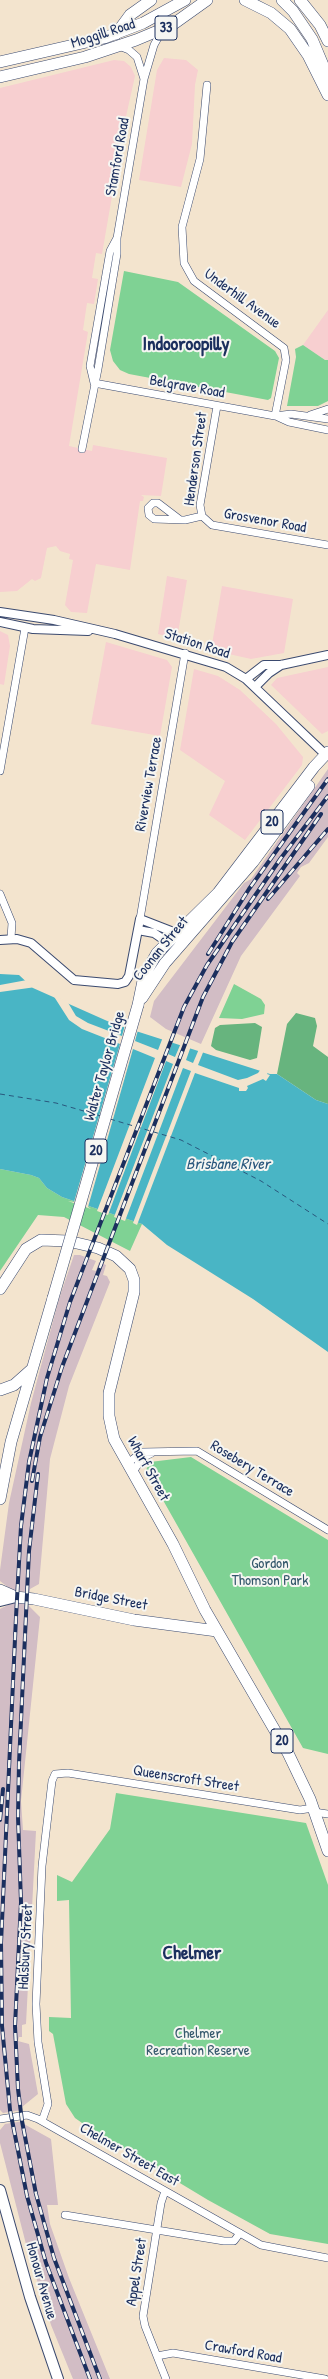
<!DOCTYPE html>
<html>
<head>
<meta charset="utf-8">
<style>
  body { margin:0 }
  canvas { display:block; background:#f3e4ce }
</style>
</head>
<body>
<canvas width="328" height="2379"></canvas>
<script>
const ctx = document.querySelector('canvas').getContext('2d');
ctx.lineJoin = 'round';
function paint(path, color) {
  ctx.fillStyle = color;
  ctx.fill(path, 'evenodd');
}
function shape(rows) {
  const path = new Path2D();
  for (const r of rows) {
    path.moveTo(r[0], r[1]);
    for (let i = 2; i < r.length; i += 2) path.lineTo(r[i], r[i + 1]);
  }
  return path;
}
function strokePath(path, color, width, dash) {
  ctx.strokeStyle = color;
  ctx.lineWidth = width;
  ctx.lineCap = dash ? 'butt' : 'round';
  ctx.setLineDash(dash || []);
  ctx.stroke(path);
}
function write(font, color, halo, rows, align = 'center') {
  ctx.font = font + ' "Patrick Hand",sans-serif';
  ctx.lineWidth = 4;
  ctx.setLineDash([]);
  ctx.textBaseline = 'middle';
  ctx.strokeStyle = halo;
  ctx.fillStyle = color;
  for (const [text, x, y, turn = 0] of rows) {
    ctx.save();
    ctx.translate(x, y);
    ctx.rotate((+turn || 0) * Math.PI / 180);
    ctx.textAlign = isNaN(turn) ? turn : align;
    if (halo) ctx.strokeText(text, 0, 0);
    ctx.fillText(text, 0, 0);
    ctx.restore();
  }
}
const built = shape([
  [164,58,186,60,198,70,195,85,192,144,181,187,139,180,157,70],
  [114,60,124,61,131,67,135,76,125,121,102,254,96,253,92,278,98,279,94,304,87,303,83,330,88,332,69,446,92,451,93,445,167,458,161,496,141,495,144,497,143,501,140,501,130,570,96,564,87,613,71,612,65,605,73,560,69,559,70,554,60,551,56,546,47,548,41,578,35,581,32,579,17,591,0,592,0,88],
  [328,310,328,360,325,360,303,345],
  [167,576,187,580,177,639,158,634],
  [222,586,293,599,284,653,251,659,211,650],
  [0,631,8,635,10,646,4,685,0,684],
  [106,642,167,660,172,667,160,736,91,724],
  [328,667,328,731,322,734,271,685,277,678],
  [194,669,218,676,240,690,276,724,303,757,302,765,245,840,209,815,225,781,180,750]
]);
const industrial = shape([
  [328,769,328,837,309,863,301,867,297,873,300,876,241,956,201,1044,166,1029,150,1017,154,1001,244,883,251,879],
  [74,1255,80,1255,96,1261,92,1270,96,1271,99,1262,106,1265,103,1275,107,1276,110,1282,69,1386,50,1459,39,1584,30,1589,30,1592,9,1591,9,1588,0,1581,0,1570,9,1503,31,1403,59,1299],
  [9,1602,28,1602,28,1605,40,1617,21,1801,23,1830,36,1831,26,2024,22,2025,22,2037,19,2037,18,2041,29,2044,38,2094,22,2107,22,2110,3,2113,0,2110,0,1609,8,1605],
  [24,2121,24,2124,51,2139,58,2205,47,2205,50,2224,69,2278,110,2379,73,2379,51,2325,27,2248,0,2143,0,2130,5,2124]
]);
const green = shape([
  [124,271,178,282,275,351,279,358,271,398,268,400,129,374,120,370,113,361,110,350],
  [303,345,325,360,328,360,328,401,318,406,287,406,296,357,295,349],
  [234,984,261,999,265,1005,264,1014,242,1019,219,1018],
  [0,1169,31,1175,39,1178,47,1188,62,1197,142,1224,130,1251,64,1217,38,1215,0,1271],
  [191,1457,328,1540,328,1754,303,1748,146,1470,150,1462],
  [116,1793,306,1823,328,1885,328,2244,270,2234,208,2200,92,2130,75,2118,66,2104,53,2034,49,2031,49,2017,71,2018,69,1900,57,1901,57,1875,72,1882,110,1829]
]);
const forest = shape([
  [296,1013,315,1018,317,1026,313,1046,328,1057,328,1104,316,1100,277,1074,287,1024],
  [255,1023,262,1027,257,1058,250,1060,216,1050,211,1046,215,1028,220,1025]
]);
const water = shape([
  [0,974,19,975,33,988,114,1024,270,1074,277,1074,316,1100,328,1104,328,1352,253,1299,167,1245,142,1224,62,1197,47,1188,39,1178,31,1175,0,1169]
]);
const pier = shape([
  [27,980,36,987,0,992,0,985],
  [53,995,67,1001,76,1016,88,1023,122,1036,125,1025,138,1030,135,1041,158,1050,163,1037,173,1041,168,1054,175,1057,181,1043,191,1046,186,1060,193,1063,199,1049,204,1050,198,1065,238,1080,247,1078,258,1073,261,1069,269,1071,267,1074,270,1075,266,1081,263,1079,247,1086,248,1088,246,1091,239,1091,239,1088,195,1073,137,1225,133,1223,191,1071,183,1068,125,1221,114,1217,173,1064,166,1061,108,1215,97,1211,155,1058,133,1049,88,1207,91,1209,68,1201,74,1202,120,1044,82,1029,69,1020]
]);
const ferry = shape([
  [0,1094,56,1103,101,1116],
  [110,1119,181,1140,261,1181,328,1224]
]);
const minor = shape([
  [119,46,129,50,137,57,144,79],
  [207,85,200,159,182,227,184,263,194,281,284,348,286,360,275,416],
  [94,383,275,416,291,414,328,419],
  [94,383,90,366,110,251,117,238],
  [310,415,328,409],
  [276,416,289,422,328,430],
  [82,449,98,369,117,254,117,238,144,79,154,45,163,29],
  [202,516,200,505,217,406],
  [179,519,158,503,153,503,148,508,149,515,154,519,185,520,202,516,212,525,328,545],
  [0,771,25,628],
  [0,894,12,923,11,938],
  [140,919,185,653],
  [128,1463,142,1452,197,1451,328,1530],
  [133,1472,142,1458,152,1453],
  [314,1812,328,1814],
  [0,2119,27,2115,38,2119,261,2245,328,2258],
  [42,2121,48,2104,38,2042,36,2004,42,1866,52,1781,55,1774,68,1773,300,1810,313,1808],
  [165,2191,161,2203,143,2316,145,2326,166,2379],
  [65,2215,224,2241,234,2241,240,2233],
  [157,2356,173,2353,325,2379]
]);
const tertiary = shape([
  [0,612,54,620,115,634,226,667,246,679,326,755],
  [0,622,33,629,88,631],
  [246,679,264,665,281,665,328,655],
  [255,687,269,673,281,665],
  [138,930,154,933,167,942],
  [0,940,17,939,31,943,74,980,118,984,125,982,129,976,140,919,176,933]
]);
const secondary = shape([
  [0,1601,16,1597],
  [0,2190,30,2297,58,2379]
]);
const primary = shape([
  [245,0,271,13,290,29,308,55,328,95],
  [282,0,293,11,312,39,328,77],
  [300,0,320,25,328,41],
  [116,34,130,15,151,0],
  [142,998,165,963,253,862,309,786],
  [138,1005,144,976,157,953,218,893,314,767,328,752],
  [0,1289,26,1249,41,1240,68,1241,98,1248,116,1256,130,1269,134,1280,134,1292,109,1393,109,1416,114,1439,173,1544,205,1610,288,1753,310,1799,328,1851],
  [0,1390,14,1385,32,1369],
  [0,1499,11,1442,53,1298],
  [0,1590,16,1597,34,1599,134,1620,217,1631]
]);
const trunk = shape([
  [0,62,104,38,143,23,185,0],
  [0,77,85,57,136,40,172,25,207,0]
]);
const rail = shape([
  [268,899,328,829],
  [208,954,249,889,328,779],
  [38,1474,29,1551,19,1763,18,1817,21,1902,15,2026,18,2089,22,2121,36,2194,54,2258,100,2379],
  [32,1481,40,1437,62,1367,203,997,232,942,321,814],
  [0,1820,3,1789],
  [90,2379,46,2263,27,2196,10,2110,2,2026,1,1943,16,1617,21,1526,29,1462,47,1378,70,1302,184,1007,207,965,281,858,328,796]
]);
const primaryBridge = shape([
  [53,1298,138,1005]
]);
const shields = [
  [166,28,22],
  [272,822,22],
  [96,1151,22],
  [282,1741,22]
];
const shieldNames = [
  ["33",166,28],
  ["20",272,822],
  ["20",96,1151],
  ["20",282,1741]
];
const streetNames = [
  ["Moggill Road",103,34,-18],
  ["Stamford Road",118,157,-80],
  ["Underhill Avenue",242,299,36],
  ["Belgrave Road",187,387,10],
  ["Henderson Street",196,459,-82],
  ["Grosvenor Road",265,521,10],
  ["Station Road",197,644,18],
  ["Riverview Terrace",149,784,-80],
  ["Coonan Street",161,949,-51],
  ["Walter Taylor Bridge",105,1066,-74],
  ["Wharf Street",148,1469,61],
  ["Rosebery Terrace",252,1469,31],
  ["Bridge Street",111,1599,11],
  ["Queenscroft Street",186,1779,9],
  ["Halsbury Street",26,1947,-87],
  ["Chelmer Street East",129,2155,30],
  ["Appel Street",137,2272,-81],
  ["Honour Avenue",41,2281,74],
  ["Crawford Road",243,2352,10]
];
const parkNames = [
  ["Gordon",270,1564],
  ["Thomson Park",270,1581],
  ["Chelmer",198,2034],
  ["Recreation Reserve",198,2051]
];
const waterNames = [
  ["Brisbane River",228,1165]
];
const districtNames = [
  ["Indooroopilly",186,345],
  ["Chelmer",192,1954]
];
paint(built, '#f7cfd0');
paint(industrial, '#d2bdc5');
paint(green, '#7fd294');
paint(forest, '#67b47e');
paint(water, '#49b5c5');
paint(pier, '#f3e4ce');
strokePath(ferry, '#29577d', 1, [5, 4]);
strokePath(minor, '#3b4a6f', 8);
strokePath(tertiary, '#3b4a6f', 10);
strokePath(secondary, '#3b4a6f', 12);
strokePath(primary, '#3b4a6f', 12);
strokePath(trunk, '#3b4a6f', 12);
strokePath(minor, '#fff', 7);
strokePath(tertiary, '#fff', 8);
strokePath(secondary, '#fff', 10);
strokePath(primary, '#fff', 11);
strokePath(trunk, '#fff', 11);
strokePath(rail, '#1b2f5e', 4);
strokePath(rail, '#f6f6f2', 2.5, [8]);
strokePath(primaryBridge, '#3b4a6f', 12, []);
strokePath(primaryBridge, '#fff', 11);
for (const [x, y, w] of shields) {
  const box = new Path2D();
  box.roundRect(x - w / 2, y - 12, w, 24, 3);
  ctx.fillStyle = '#f6f6f2';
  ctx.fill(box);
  strokePath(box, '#1b2f5e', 1);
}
write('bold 14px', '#1b2f5e', null, shieldNames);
write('15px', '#1b2f5e', '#f6f6f2', streetNames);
write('15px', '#34586c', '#f6f6f2', parkNames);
write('italic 16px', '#29577d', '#f6f6f2', waterNames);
write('bold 19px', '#1b2f5e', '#f6f6f2', districtNames);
</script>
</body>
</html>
